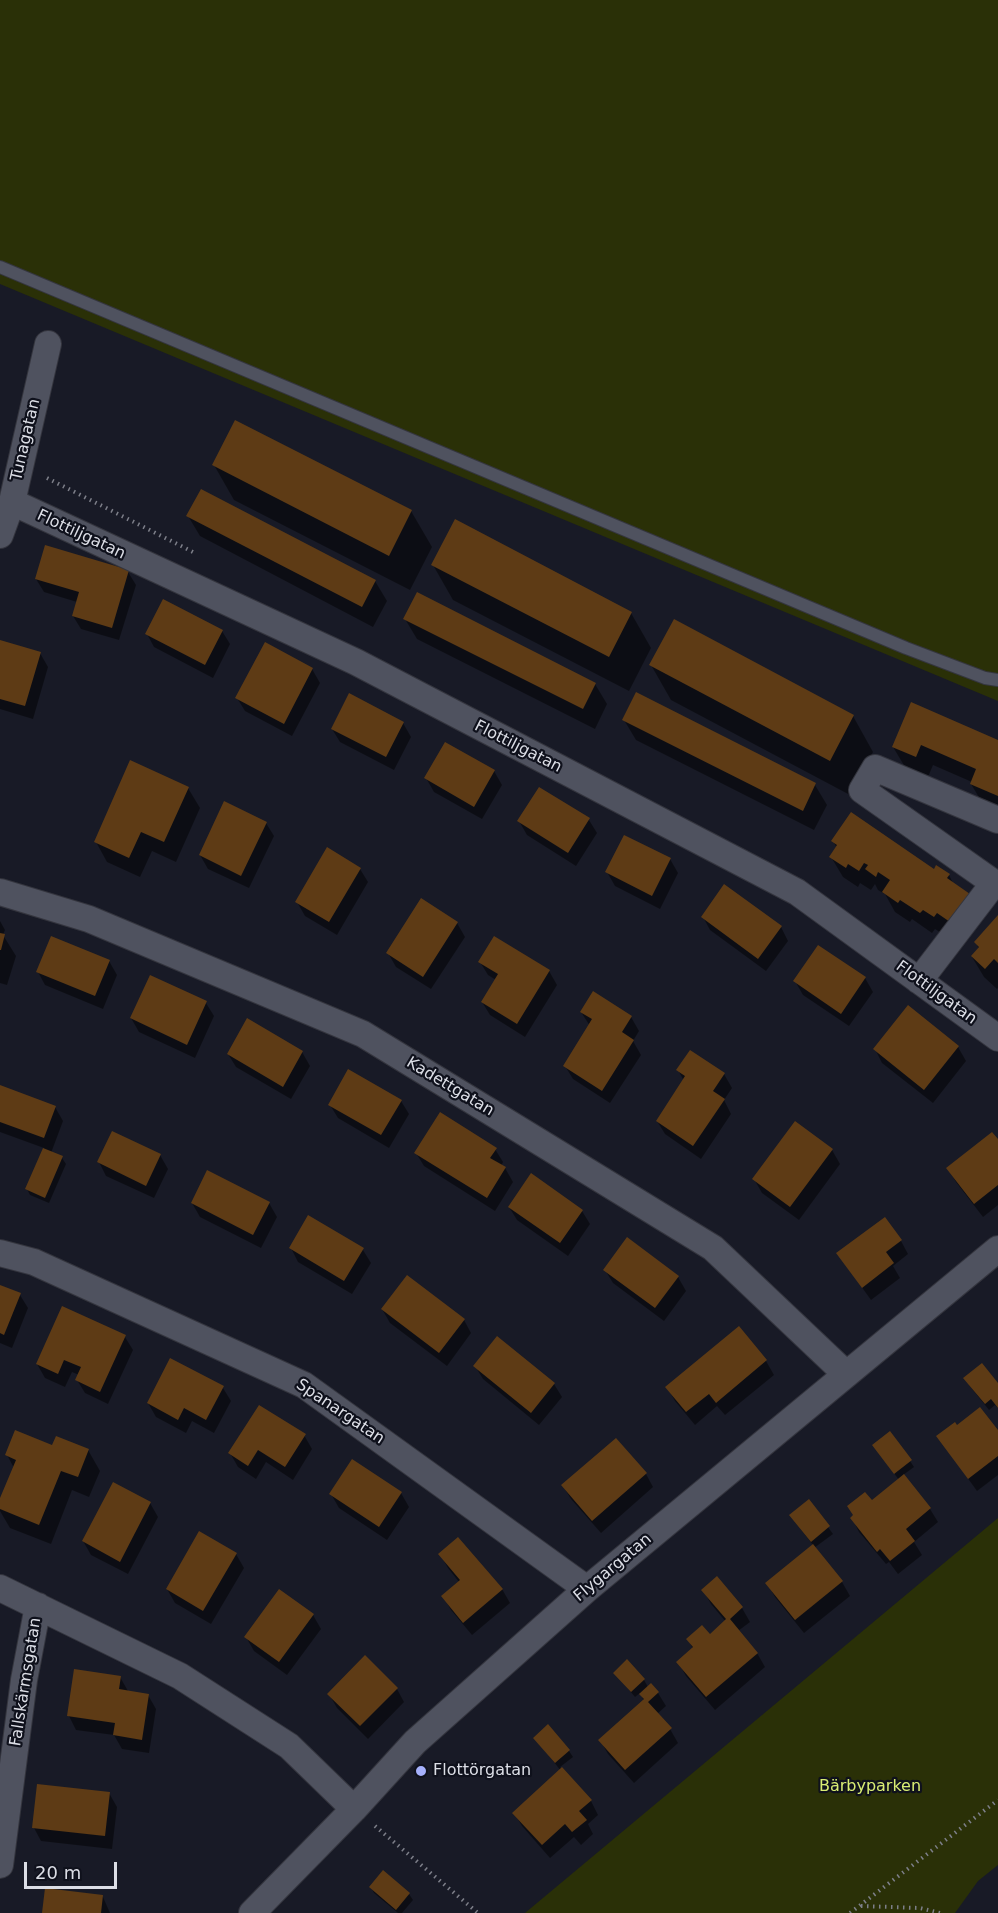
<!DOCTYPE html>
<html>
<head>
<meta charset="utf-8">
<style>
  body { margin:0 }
  #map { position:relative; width:998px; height:1913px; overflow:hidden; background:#181a26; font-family:"DejaVu Sans",sans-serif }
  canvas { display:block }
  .scale { position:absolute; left:24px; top:1862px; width:93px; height:27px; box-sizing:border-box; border:3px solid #dcdee6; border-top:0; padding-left:8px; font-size:18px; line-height:21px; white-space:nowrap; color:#dcdee6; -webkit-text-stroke:4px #0f111c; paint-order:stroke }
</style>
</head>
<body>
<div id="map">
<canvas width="998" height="1913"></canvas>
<div class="scale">20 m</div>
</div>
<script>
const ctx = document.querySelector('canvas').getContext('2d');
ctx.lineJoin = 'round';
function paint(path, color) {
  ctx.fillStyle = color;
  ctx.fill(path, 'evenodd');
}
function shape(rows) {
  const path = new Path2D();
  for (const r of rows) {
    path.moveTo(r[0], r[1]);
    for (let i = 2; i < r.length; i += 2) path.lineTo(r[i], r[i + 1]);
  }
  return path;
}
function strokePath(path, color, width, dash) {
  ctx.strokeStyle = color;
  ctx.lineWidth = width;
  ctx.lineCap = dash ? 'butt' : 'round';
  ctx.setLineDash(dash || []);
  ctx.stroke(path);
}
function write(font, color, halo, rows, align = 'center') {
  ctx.font = font + ' "DejaVu Sans",sans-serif';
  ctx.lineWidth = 4.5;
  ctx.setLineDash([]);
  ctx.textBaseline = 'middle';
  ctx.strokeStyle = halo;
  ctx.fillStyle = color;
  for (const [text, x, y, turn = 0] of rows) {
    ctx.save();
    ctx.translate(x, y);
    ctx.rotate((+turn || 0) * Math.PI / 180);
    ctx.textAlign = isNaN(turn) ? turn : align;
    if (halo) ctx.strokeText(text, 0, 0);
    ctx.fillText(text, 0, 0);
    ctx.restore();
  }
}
const green = shape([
  [0,0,998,0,998,701,0,284],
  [998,1518,998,1865,978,1881,955,1913,525,1913]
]);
const shadow = shape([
  [236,422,411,511,432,547,410,590,234,500,214,465],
  [188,516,375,581,387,601,373,627,200,536],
  [433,565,631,613,651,648,629,691,453,600],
  [128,572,136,585,119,640,81,629,73,616,77,602,44,592,36,579],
  [405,619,595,684,607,704,595,729,417,639],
  [222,631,230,644,213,678,154,647,147,634],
  [0,641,40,653,48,667,33,719,0,709],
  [266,644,312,669,320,683,292,736,245,711,237,698],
  [651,665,853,716,873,752,850,795,671,700],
  [912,704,998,741,998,810,983,804,971,784,972,782,933,765,928,777,905,767,893,747],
  [624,720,815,785,827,805,814,830,636,740],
  [403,723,411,737,394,770,340,742,332,729],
  [494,771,502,785,482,819,434,792,426,778],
  [188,788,200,808,176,862,152,851,140,877,107,862,96,842],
  [589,820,597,833,576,866,527,835,519,821],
  [266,823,274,836,249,888,208,869,200,855],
  [833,841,949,875,954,885,969,895,946,936,935,929,932,933,912,919,910,922,895,912,885,894,878,890,875,884,871,890,860,883,858,887,843,877,831,857,837,848],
  [670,859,678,873,660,909,615,886,607,872],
  [360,869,368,882,337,935,305,916,297,902],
  [703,917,781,927,788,941,766,971,710,930],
  [998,919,998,988,997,989,984,977,972,957,979,949,976,943],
  [0,921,5,930,3,935,16,956,7,985,0,983],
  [457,923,465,937,431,989,396,967,388,953],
  [109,961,117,975,103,1009,45,985,38,972],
  [480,962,549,971,557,985,525,1037,490,1015,482,1002,496,980,488,975],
  [865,978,873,992,849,1026,803,995,795,981],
  [206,1003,214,1016,195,1058,139,1032,131,1018],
  [581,1012,631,1017,639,1031,633,1041,641,1055,610,1103,573,1079,565,1066,590,1026],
  [248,1021,302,1052,310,1066,291,1099,236,1067,228,1054],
  [958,1047,966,1061,933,1103,882,1063,875,1049],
  [678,1070,724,1074,732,1088,724,1100,731,1114,701,1159,665,1134,657,1121,684,1081],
  [0,1087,55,1107,63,1121,51,1153,62,1158,66,1164,49,1203,30,1195,27,1189,44,1148,0,1132],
  [401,1101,409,1114,389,1148,338,1118,330,1105],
  [998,1142,998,1205,983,1217,956,1182,948,1169],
  [495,1149,503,1162,501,1166,505,1168,513,1182,495,1211,424,1166,416,1153],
  [832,1150,840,1164,799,1220,762,1193,754,1179],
  [160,1155,168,1169,154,1198,106,1176,99,1162],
  [192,1203,269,1203,277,1217,261,1248,200,1217],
  [509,1207,582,1211,590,1224,568,1256,517,1220],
  [901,1241,908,1254,893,1266,900,1278,871,1300,838,1254],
  [291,1248,363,1250,371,1263,352,1294,298,1262],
  [605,1270,678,1277,686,1291,664,1321,613,1283],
  [0,1286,20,1295,28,1308,12,1348,0,1343],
  [63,1308,125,1337,133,1350,108,1404,85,1393,77,1380,79,1375,72,1372,65,1387,45,1378,37,1364],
  [382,1309,464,1320,471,1333,447,1366,390,1323],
  [738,1328,766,1361,774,1375,725,1415,717,1406,695,1425,675,1401,667,1387],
  [475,1366,554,1384,562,1397,539,1425,483,1379],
  [969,1385,998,1385,998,1408,995,1405,989,1410],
  [223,1388,231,1401,214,1433,192,1421,186,1433,156,1417,148,1403],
  [956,1427,998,1433,998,1475,977,1491,938,1437],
  [304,1435,312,1449,293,1480,266,1462,256,1479,238,1467,230,1453],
  [53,1447,88,1450,100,1471,89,1497,72,1490,51,1544,10,1528,0,1511,0,1502,14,1468,7,1455],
  [878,1452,910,1461,914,1467,903,1475,930,1509,938,1522,914,1542,922,1555,898,1574,889,1562,886,1564,859,1532,852,1518,899,1480],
  [646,1474,653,1487,601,1533,571,1499,563,1486],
  [401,1493,409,1507,387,1540,339,1508,331,1494],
  [809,1501,833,1534,814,1548,842,1582,850,1596,804,1633,775,1597,767,1583,813,1545,795,1522],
  [150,1503,158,1517,128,1574,91,1555,83,1541],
  [236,1554,244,1568,211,1624,175,1603,167,1589],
  [440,1554,502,1589,510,1603,472,1635,451,1610,443,1596,459,1582,448,1568],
  [717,1578,742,1608,750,1622,738,1631,757,1653,765,1667,715,1710,686,1676,678,1662,693,1649,688,1639,710,1636,726,1622,711,1604,703,1590],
  [313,1615,321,1629,287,1675,254,1651,246,1637],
  [615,1673,644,1680,648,1687,650,1685,658,1693,666,1706,657,1714,670,1729,678,1743,634,1783,608,1754,600,1740,644,1701,640,1693,635,1697],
  [120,1677,128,1691,148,1695,156,1709,149,1753,122,1749,114,1735,76,1730,69,1716],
  [397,1689,404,1702,368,1739,337,1708,329,1694],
  [535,1738,569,1751,573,1757,560,1767,591,1801,598,1815,588,1824,593,1834,581,1845,574,1837,550,1858,522,1826,514,1813,561,1771],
  [109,1793,117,1807,112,1849,41,1841,34,1828],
  [371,1887,409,1894,413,1900,402,1913,398,1913,374,1893],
  [103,1897,110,1913,43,1913]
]);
const building = shape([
  [235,420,412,510,389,556,212,465],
  [201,489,376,580,362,607,186,516],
  [455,519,632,612,609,657,431,565],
  [45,545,129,570,112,628,72,616,79,592,35,579],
  [417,592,596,683,583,709,403,619],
  [163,599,223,630,205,665,145,634],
  [674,619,854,715,830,761,649,665],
  [0,640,41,652,25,706,0,699],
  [265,642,313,668,284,724,235,698],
  [636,692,816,783,803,811,622,720],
  [349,693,404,722,386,757,331,729],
  [911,702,998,740,998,796,970,784,976,769,921,745,916,757,892,747],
  [445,742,495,770,474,807,424,778],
  [130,760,189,787,164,842,141,832,129,858,94,842],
  [539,787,590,818,568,853,517,821],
  [224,801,267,822,241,876,199,855],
  [851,812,934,869,936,865,950,874,947,878,970,894,950,922,937,913,934,917,923,910,920,913,900,900,898,903,882,892,890,880,878,872,876,877,865,869,868,865,864,863,859,871,848,864,846,868,829,857,837,845,831,841],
  [624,835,671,858,652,896,605,872],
  [327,847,361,868,329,922,295,902],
  [724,884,782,926,758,959,701,917],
  [421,898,458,922,423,977,386,953],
  [998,915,998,963,994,959,985,969,971,956,979,947,974,942],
  [0,933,5,934,1,950,0,950],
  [51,936,110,960,95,996,36,972],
  [494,936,550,970,517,1024,481,1002,498,974,478,962],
  [818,945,866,977,841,1014,793,981],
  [150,975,207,1001,187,1045,130,1018],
  [593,991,632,1016,622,1032,634,1040,602,1091,563,1066,592,1019,580,1012],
  [908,1005,959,1046,924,1090,873,1049],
  [247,1018,303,1051,283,1087,227,1054],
  [690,1050,725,1073,713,1091,725,1099,693,1146,656,1121,685,1076,676,1070],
  [348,1069,402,1100,381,1135,328,1105],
  [0,1085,56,1106,44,1138,0,1122],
  [440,1112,497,1148,490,1158,506,1167,487,1198,414,1153],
  [795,1121,833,1149,790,1207,752,1179],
  [112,1131,161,1154,146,1186,97,1162],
  [992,1132,998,1139,998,1185,974,1204,946,1168],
  [43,1148,63,1156,45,1198,25,1189],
  [207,1170,270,1202,253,1235,191,1203],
  [531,1173,583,1210,560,1243,508,1207],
  [308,1215,364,1248,344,1281,289,1248],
  [885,1217,902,1240,886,1252,894,1263,862,1288,836,1253],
  [627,1237,679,1276,655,1308,603,1270],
  [407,1275,465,1319,439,1353,381,1309],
  [0,1285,21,1293,4,1335,0,1333],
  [62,1306,126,1335,100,1392,75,1380,81,1367,64,1360,58,1374,36,1364],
  [739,1326,767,1360,716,1403,709,1394,686,1412,665,1387],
  [497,1336,555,1383,531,1413,473,1366],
  [170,1358,224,1386,206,1420,184,1408,178,1420,147,1403],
  [982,1363,998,1383,998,1408,991,1399,985,1404,963,1378],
  [259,1405,306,1434,285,1467,258,1450,248,1466,228,1453],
  [980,1407,998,1430,998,1456,968,1479,936,1436,955,1422,957,1425],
  [15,1430,52,1445,56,1436,89,1449,78,1477,61,1471,39,1525,0,1509,0,1498,16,1460,5,1455],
  [890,1431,912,1460,894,1474,872,1445],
  [616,1438,647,1473,592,1521,561,1485],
  [352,1459,402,1492,379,1527,329,1494],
  [904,1474,931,1508,906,1529,915,1541,890,1561,880,1549,877,1552,850,1518,853,1515,847,1506,865,1492,872,1500],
  [113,1482,151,1502,120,1562,82,1541],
  [809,1499,830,1526,811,1542,789,1515],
  [199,1531,237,1553,203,1611,166,1589],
  [458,1537,503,1589,463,1623,441,1596,460,1580,438,1554],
  [813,1544,843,1581,795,1620,765,1583],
  [717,1576,743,1607,730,1619,758,1653,706,1697,676,1662,693,1647,686,1639,702,1625,710,1634,726,1619,701,1590],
  [279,1589,314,1614,279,1662,244,1637],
  [365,1655,398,1688,360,1726,327,1694],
  [627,1659,645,1679,631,1692,613,1673],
  [74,1669,121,1676,119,1689,149,1694,142,1740,113,1735,115,1723,67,1716],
  [651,1683,659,1692,648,1702,672,1728,625,1770,598,1740,644,1699,639,1694],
  [548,1724,570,1750,555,1763,533,1738],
  [562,1767,592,1800,579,1811,587,1820,572,1832,565,1824,542,1845,512,1813],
  [37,1784,110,1792,105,1836,32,1828],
  [383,1870,410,1893,396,1910,369,1887],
  [45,1888,103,1895,101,1913,42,1913]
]);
const path = shape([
  [47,478,193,552],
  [375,1826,478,1913],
  [861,1906,920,1908,940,1913],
  [850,1913,998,1800]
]);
const lane = shape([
  [0,267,906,648,985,678,998,680]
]);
const street = shape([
  [12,502,356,662,797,892,998,1038],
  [0,535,12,502,48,344],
  [0,892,89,919,363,1034,713,1248,846,1374],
  [919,981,994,883,862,790,875,768,998,820],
  [0,1253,34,1262,304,1385,587,1589],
  [0,1588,180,1676,289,1746,354,1809],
  [0,1865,24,1680,38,1606],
  [252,1913,354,1809,415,1742,587,1589,998,1249]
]);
const markers = [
  [421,1771,6,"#a6b1fc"]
];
const streetNames = [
  ["Tunagatan",26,440,-77],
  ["Flottiljgatan",81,535,25],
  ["Flottiljgatan",518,747,27],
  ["Flottiljgatan",936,993,36],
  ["Kadettgatan",450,1087,31],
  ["Spanargatan",340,1412,34],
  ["Flygargatan",613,1568,-40],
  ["Fallskärmsgatan",26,1682,-81]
];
const poiNames = [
  ["Flottörgatan",433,1771]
];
const parkNames = [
  ["Bärbyparken",870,1787]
];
paint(green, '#2a3007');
paint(shadow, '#0007');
paint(building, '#5e3b15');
strokePath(lane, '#34353e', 14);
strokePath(street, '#34353e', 28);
strokePath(path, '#7d7f89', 4, [1.5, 4.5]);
strokePath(lane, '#4f525f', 12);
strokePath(street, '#4f525f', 26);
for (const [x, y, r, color] of markers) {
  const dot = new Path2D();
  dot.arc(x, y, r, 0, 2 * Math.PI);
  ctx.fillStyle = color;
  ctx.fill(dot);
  strokePath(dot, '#0f111c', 2);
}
write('16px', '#dcdee6', '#0f111c', streetNames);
write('16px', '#dcdee6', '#0f111c', poiNames, 'left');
write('16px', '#d9ed73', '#0f111c', parkNames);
</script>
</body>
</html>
